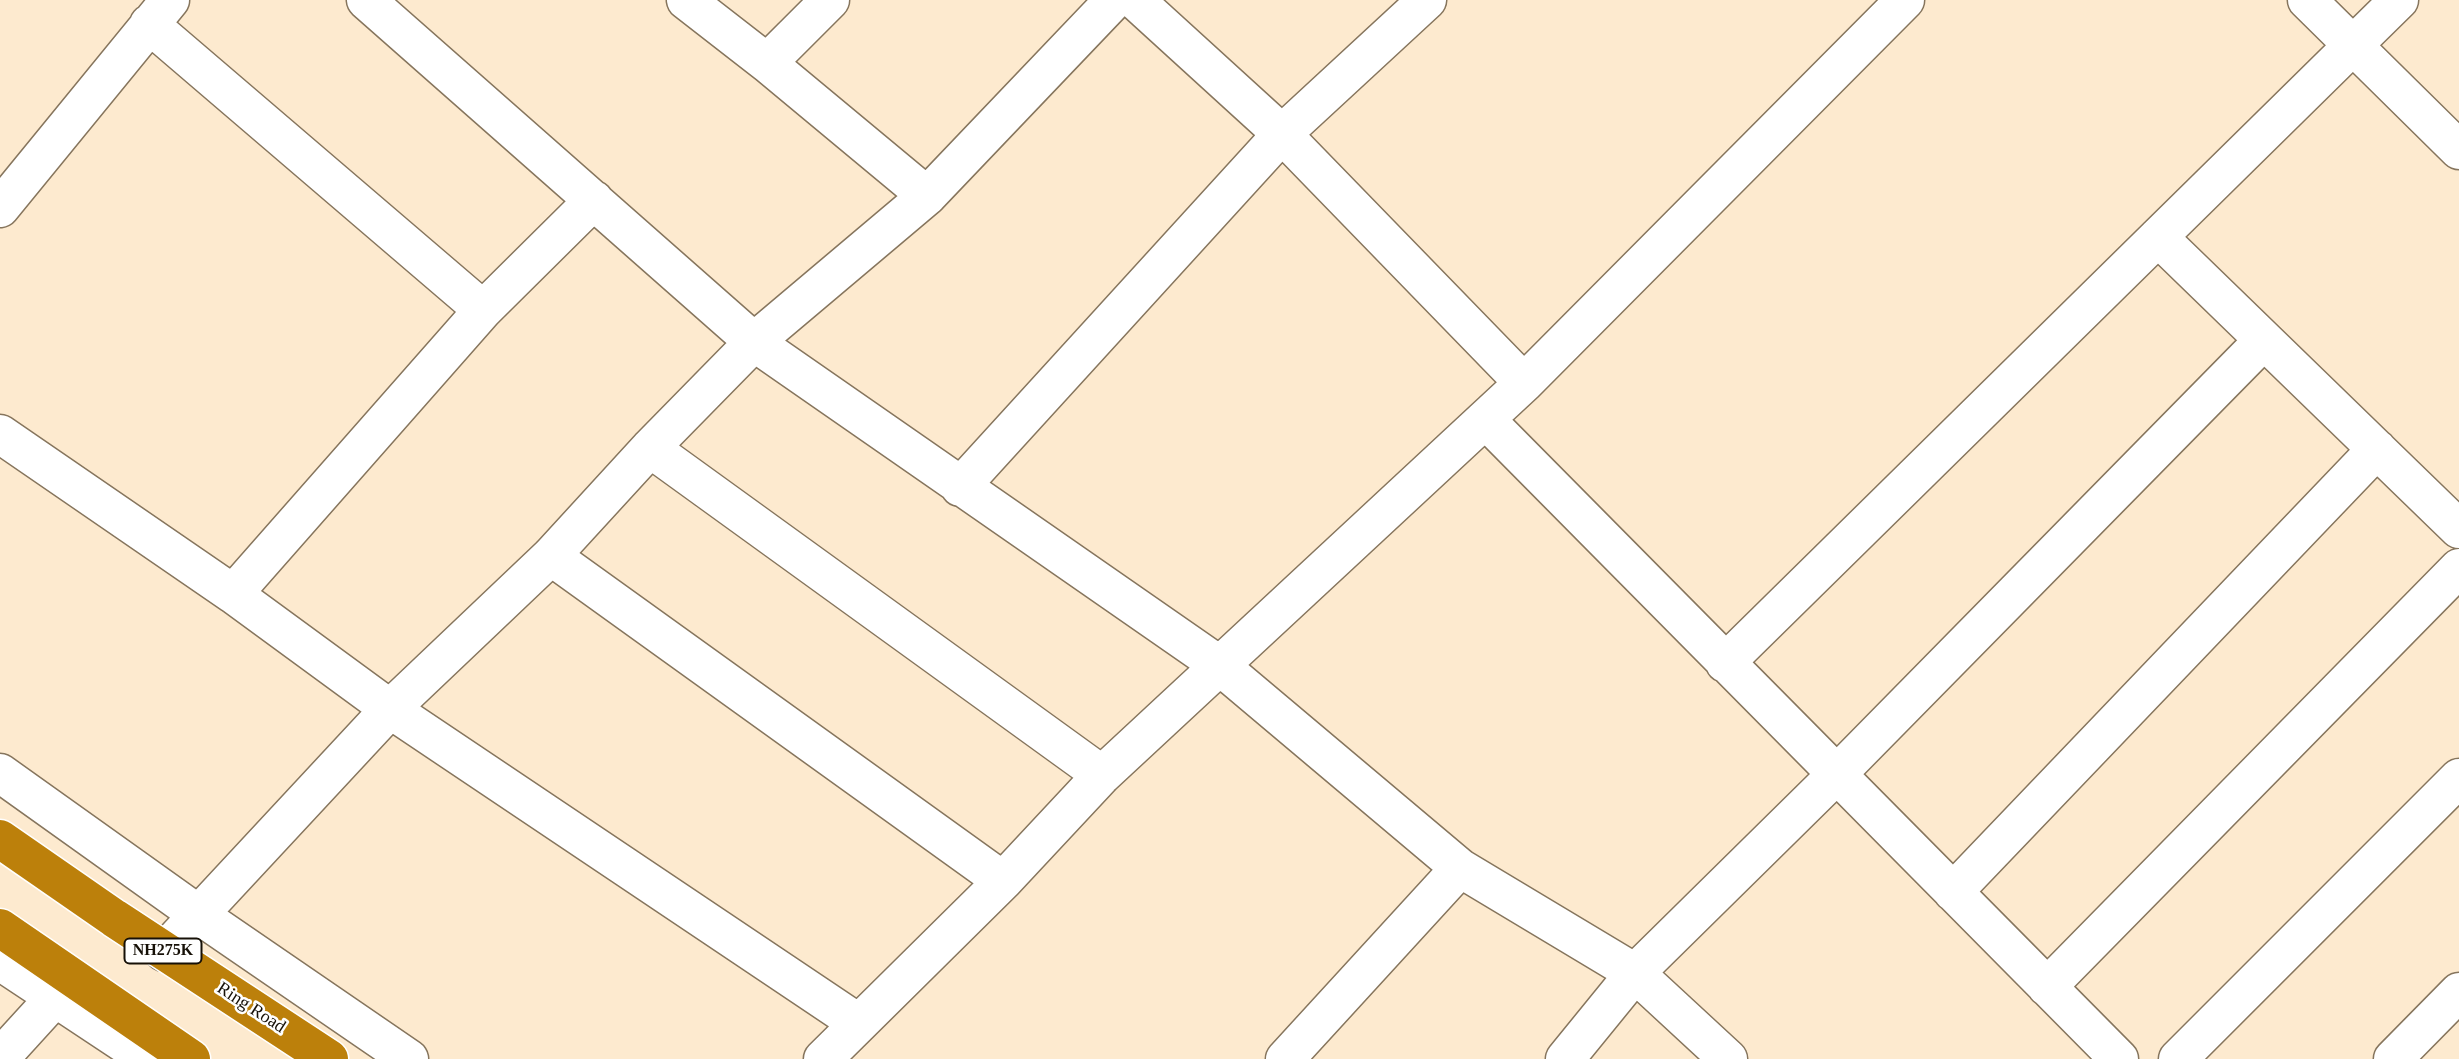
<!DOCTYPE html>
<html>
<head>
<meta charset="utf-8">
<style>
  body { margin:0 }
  canvas { display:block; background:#fdeacf }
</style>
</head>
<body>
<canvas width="2459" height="1059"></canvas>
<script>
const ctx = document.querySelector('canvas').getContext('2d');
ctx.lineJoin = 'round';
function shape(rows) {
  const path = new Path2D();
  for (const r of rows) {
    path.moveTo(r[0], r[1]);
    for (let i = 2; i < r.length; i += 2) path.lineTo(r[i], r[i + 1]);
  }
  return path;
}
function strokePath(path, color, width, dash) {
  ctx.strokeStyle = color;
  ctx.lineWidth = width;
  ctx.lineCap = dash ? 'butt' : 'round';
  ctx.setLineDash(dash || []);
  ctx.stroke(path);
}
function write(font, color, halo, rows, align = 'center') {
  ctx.font = font + ' Georgia,serif';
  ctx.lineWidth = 5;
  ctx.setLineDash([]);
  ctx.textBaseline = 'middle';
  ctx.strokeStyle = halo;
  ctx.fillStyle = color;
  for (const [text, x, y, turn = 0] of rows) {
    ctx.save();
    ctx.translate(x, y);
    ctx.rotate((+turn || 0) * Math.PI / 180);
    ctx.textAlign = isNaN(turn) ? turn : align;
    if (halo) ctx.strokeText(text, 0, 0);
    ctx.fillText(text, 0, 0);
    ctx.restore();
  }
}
const minor = shape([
  [366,0,754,342,1219,665,1460,868,1635,973,1728,1059],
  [686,0,767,63,927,196],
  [1135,0,1282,134,1524,383],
  [2307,0,2459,150],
  [149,24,483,310],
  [767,63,830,0],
  [0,208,170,0],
  [2158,237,2459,529],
  [1486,420,2119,1059],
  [0,434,233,594,390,709,858,1023],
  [650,448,1102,775],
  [960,487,1282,134,1427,0],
  [551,556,1003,881],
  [233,594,483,310,594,200],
  [1725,663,2399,0],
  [0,773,199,915,409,1059],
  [1953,892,2377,449],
  [164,952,390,709,551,556,650,448,754,342,927,196,1114,0],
  [0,961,148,1059],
  [2047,987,2459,568],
  [0,1058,72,979],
  [823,1059,1003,881,1102,775,1524,383,1905,0],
  [1285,1059,1460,868],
  [1565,1059,1635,973,1836,775,2264,340],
  [2178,1059,2459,778],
  [2393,1059,2459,992]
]);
const highway = shape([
  [0,839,114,918,329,1059],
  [0,928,191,1059]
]);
const shields = [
  [163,951,77]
];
const shieldNames = [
  ["NH275K",163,951]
];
const streetNames = [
  ["Ring Road",251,1008,33]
];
strokePath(minor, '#86755d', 41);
strokePath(highway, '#fff', 41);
strokePath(minor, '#fff', 38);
strokePath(highway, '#bc800b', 38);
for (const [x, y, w] of shields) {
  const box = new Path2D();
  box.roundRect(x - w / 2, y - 12.5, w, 25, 5);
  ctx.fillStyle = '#fff';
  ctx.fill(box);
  strokePath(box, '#161007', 2);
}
write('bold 16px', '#161007', null, shieldNames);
write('18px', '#161007', '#fff', streetNames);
</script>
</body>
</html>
